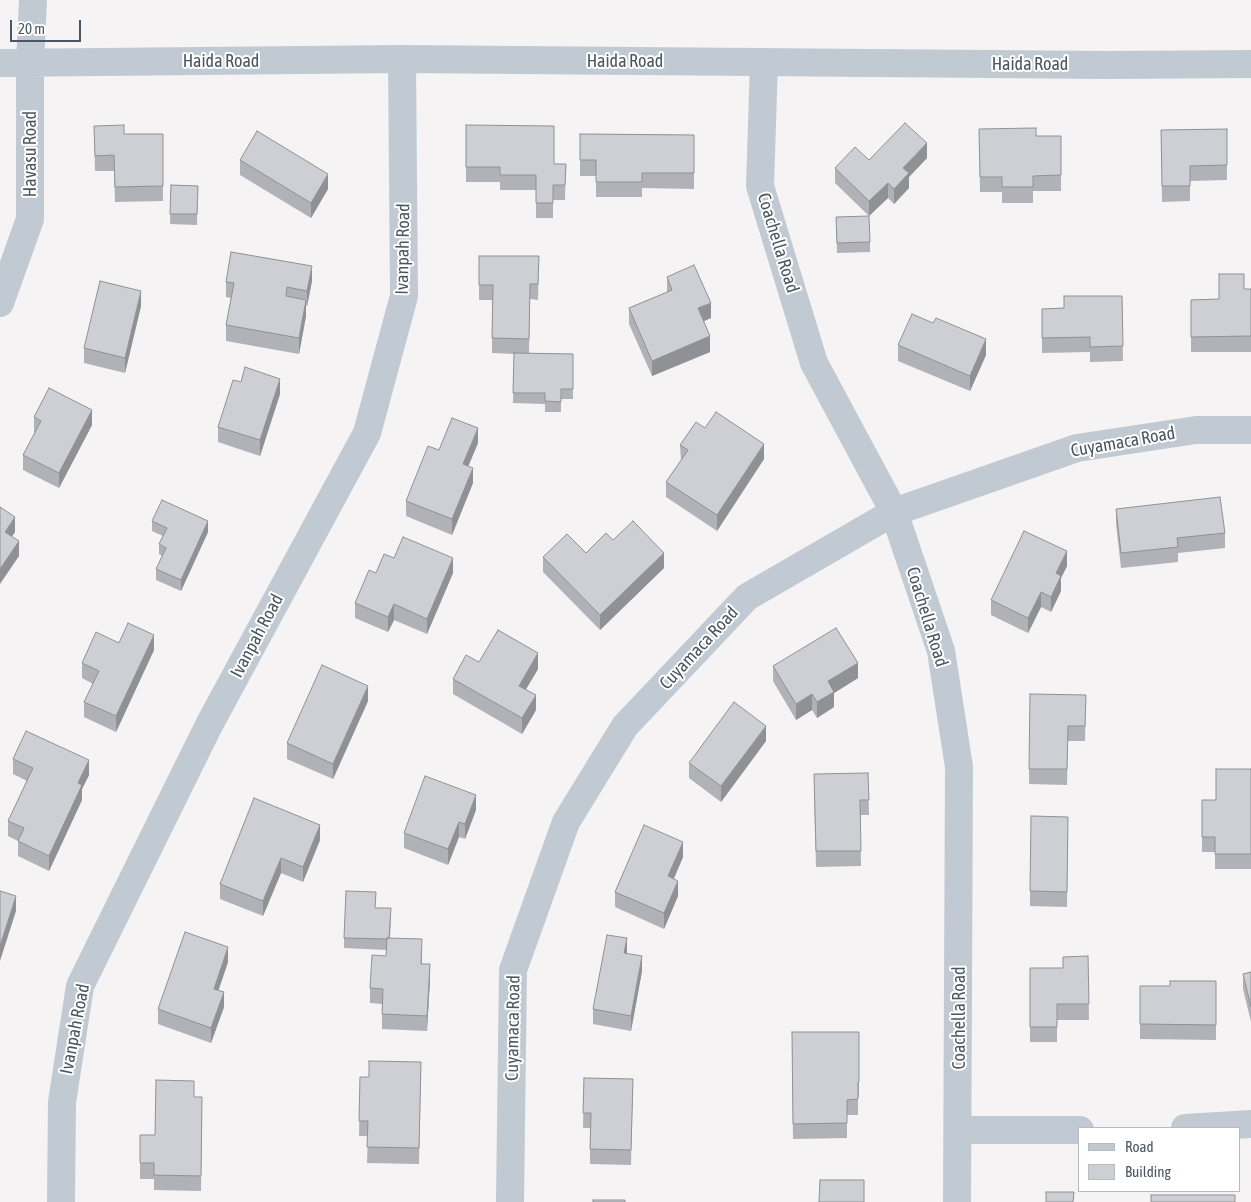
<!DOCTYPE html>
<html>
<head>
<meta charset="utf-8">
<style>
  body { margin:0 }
  #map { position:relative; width:1251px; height:1202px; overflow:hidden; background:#f5f3f3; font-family:"Asap Condensed",sans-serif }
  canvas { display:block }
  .legend { position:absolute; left:1078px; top:1127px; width:162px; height:65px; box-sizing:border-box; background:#fff; border:1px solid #b7bbc0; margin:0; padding:6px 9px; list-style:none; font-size:15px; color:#4a5661 }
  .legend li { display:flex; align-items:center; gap:10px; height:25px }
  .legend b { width:25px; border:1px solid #b7bbc0 }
  .scale { position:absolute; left:10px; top:20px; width:71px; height:22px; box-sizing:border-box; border:2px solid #4a5661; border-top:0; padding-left:6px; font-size:15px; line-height:18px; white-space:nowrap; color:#4a5661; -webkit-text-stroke:4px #fff; paint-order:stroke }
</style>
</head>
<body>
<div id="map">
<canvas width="1251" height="1202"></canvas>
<ul class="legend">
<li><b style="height:6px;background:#c1cad2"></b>Road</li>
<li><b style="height:14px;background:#cdcfd5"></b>Building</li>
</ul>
<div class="scale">20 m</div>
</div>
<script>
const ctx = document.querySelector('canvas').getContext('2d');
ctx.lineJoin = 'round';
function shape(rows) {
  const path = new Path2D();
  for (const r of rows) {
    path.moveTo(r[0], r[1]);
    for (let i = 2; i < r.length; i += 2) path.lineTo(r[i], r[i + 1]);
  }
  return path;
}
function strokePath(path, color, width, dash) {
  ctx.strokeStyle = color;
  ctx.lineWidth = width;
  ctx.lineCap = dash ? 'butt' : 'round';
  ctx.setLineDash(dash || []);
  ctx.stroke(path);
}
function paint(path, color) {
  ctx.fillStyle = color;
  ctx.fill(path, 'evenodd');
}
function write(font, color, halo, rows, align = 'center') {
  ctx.font = font + ' "Asap Condensed",sans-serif';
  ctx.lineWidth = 4;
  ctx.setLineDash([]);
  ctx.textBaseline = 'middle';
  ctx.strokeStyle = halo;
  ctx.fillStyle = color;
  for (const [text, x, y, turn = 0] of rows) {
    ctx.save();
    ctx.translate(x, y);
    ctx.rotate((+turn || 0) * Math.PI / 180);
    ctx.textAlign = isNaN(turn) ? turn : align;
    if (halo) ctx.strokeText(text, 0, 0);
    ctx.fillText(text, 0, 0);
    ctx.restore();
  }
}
const minor = shape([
  [764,62,760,186,814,363,894,512,941,651,959,767,957,1202],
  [0,63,402,59,1107,65,1251,64],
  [0,303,30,219,30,63,33,0],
  [1185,1128,1251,1124],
  [958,1130,1080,1130],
  [61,1202,62,1102,80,986,209,725,367,433,404,296,402,59],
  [510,1202,513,970,566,822,625,726,747,597,894,512,1077,448,1196,430,1251,430]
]);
const wall = shape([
  [466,125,554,164,566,164,565,200,553,200,553,218,536,218,536,190,500,190,500,182,466,182],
  [94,126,124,134,163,134,163,201,115,202,114,171,95,171],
  [979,129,1036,136,1061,136,1061,191,1033,191,1033,203,1002,203,1002,192,980,192],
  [1227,129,1227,180,1190,181,1190,201,1162,202,1161,130],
  [580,134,694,135,694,189,642,188,642,197,596,197,596,176,580,176],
  [927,158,909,177,909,188,894,204,888,198,869,216,835,183,835,168,869,160],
  [240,160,328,189,311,218,240,175],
  [171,185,198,186,197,225,170,224],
  [836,217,870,242,870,252,837,253],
  [479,256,539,256,538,300,530,299,529,353,573,354,573,399,561,399,561,412,545,412,545,404,513,403,514,354,492,353,492,300,479,300],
  [667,277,711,318,703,321,710,352,652,376,629,324,629,308,667,292],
  [312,281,307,306,306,306,306,316,299,354,226,341,226,325,231,298,226,297,226,282],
  [1244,289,1251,289,1251,352,1191,352,1191,300,1219,299],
  [1122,296,1123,361,1090,362,1090,352,1042,353,1042,309,1064,308],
  [141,306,125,373,84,363,84,348],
  [898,345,986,355,970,391,898,361],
  [280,394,260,456,218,442,218,427],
  [34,417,92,425,59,488,23,470,23,455,35,433,34,432],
  [705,428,764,459,717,531,666,497,666,482,681,461,680,445],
  [478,443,468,466,473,483,452,535,406,516,406,501,439,450],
  [1116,509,1225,533,1225,548,1178,553,1178,562,1121,568,1116,524],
  [152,521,208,532,181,591,156,580,156,569,162,556,159,554,159,544,163,536,152,531],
  [613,540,664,568,600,630,543,572,543,557,586,553],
  [394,558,453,573,427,634,394,620,388,632,355,618,355,603,376,573],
  [1067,566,1061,578,1061,591,1051,612,1041,607,1028,633,991,615,991,600],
  [119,643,154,650,116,732,84,717,84,702,93,684,82,678,82,663],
  [479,662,538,669,526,689,536,710,522,734,453,694,453,679],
  [773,666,858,678,834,693,834,707,817,718,812,710,796,720,773,681],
  [1086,695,1085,741,1068,741,1067,785,1029,784,1029,769],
  [368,701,333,779,287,759,287,743],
  [766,741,721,802,689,778,689,763],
  [13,759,89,775,82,789,82,800,49,871,18,856,18,841,8,836,8,821,27,781,13,774],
  [1251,769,1251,869,1215,869,1215,852,1202,852,1202,800,1216,800],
  [868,773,869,815,860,815,861,866,816,867,814,789],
  [476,810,465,839,459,837,448,865,404,848,404,833],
  [1068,817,1067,907,1030,906,1030,891],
  [320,840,303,882,281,873,263,916,220,899,220,884],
  [683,857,674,879,678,896,664,929,615,907,615,892],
  [375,908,391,919,390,938,422,955,422,964,430,979,427,1031,382,1029,382,1004,370,1003,370,988,386,956,387,950,344,948,344,938],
  [1088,956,1089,1020,1057,1020,1057,1042,1030,1042,1030,968,1063,968],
  [228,962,218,990,224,1007,211,1043,158,1024,158,1009],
  [642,971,631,1031,593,1024,593,1009],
  [1251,972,1251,1022,1243,989,1243,974],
  [1216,981,1216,1040,1140,1039,1140,1024,1170,986],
  [792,1032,859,1032,859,1097,858,1097,858,1115,847,1115,847,1138,793,1139],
  [421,1062,419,1164,367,1163,368,1136,359,1136,360,1077,369,1077],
  [584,1078,633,1079,631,1165,590,1164,590,1128,583,1128],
  [194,1097,202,1097,201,1191,154,1190,154,1179,140,1179,140,1163,155,1135]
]);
const shadedWall = shape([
  [927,143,927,158,909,177,909,188,894,204,894,189,903,168],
  [328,174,328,189,311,218,311,203],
  [888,183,888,198,869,216,869,201],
  [312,266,312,281,307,306,307,291],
  [141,291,141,306,125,373,125,358],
  [306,300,306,316,299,354,299,338],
  [711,303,711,318,698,324,698,308],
  [710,336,710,352,652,376,652,361],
  [986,339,986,355,970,391,970,376],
  [280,379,280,394,260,456,260,440],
  [92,410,92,425,59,488,59,473],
  [478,428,478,443,463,479,463,464],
  [764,444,764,459,717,531,717,515],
  [473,468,473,483,452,535,452,519],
  [15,517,15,532,5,547,5,532],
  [208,521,208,532,181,591,181,580],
  [19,541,19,556,0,584,0,569],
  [1067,551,1067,566,1061,578,1061,591,1051,612,1051,597,1056,573],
  [664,553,664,568,600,630,600,615],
  [453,558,453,573,427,634,427,619],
  [1041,592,1041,607,1028,633,1028,618],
  [394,604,394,620,388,632,388,617],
  [154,635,154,650,116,732,116,716],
  [538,653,538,669,519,701,519,686],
  [858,663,858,678,834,693,834,707,817,718,817,702,828,681],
  [368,686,368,701,333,779,333,764],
  [812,694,812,710,796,720,796,704],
  [536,695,536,710,522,734,522,718],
  [766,726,766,741,721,802,721,786],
  [89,760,89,775,82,789,82,800,49,871,49,856,78,783],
  [476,795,476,810,465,839,465,824],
  [459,822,459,837,448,865,448,849],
  [320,825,320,840,303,882,303,867],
  [683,842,683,857,668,891,668,876],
  [281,858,281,873,263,916,263,901],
  [678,881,678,896,664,929,664,913],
  [16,896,16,911,0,961,0,946],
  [627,938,627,954,624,953],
  [228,947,228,962,214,1004,214,989],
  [642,956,642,971,631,1031,631,1016],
  [430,964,430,979,427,1031,427,1016],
  [224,992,224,1007,211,1043,211,1028]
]);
const building = shape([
  [905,123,927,143,903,168,909,173,894,189,888,183,869,201,835,168,855,147,869,160,905,123],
  [124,125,124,134,163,134,163,186,115,187,114,155,95,156,94,126,124,125],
  [466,125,554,126,554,164,566,164,565,185,553,185,553,203,536,203,536,175,500,175,500,167,466,167,466,125],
  [1036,128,1036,136,1061,136,1061,175,1033,176,1033,187,1002,187,1002,177,980,177,979,129,1036,128],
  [1227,129,1227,165,1190,166,1190,186,1162,186,1161,130,1227,129],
  [257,131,328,174,311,203,240,160,257,131],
  [580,134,694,135,694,173,642,173,642,182,596,182,596,160,580,160,580,134],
  [171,185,198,186,197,214,170,214,171,185],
  [869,216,870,242,837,243,836,217,869,216],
  [231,252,312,266,307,291,287,287,286,296,306,300,299,338,226,325,234,283,226,282,231,252],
  [479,256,539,256,538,284,530,284,529,339,492,338,493,285,479,285,479,256],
  [694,265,711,303,698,308,710,336,652,361,629,308,672,290,667,277,694,265],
  [1219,274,1244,274,1244,289,1251,289,1251,336,1191,337,1191,300,1219,299,1219,274],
  [100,281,141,291,125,358,84,348,100,281],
  [1064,296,1122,296,1123,346,1090,347,1090,337,1042,338,1042,309,1064,308,1064,296],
  [912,314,933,323,936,318,986,339,970,376,898,345,912,314],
  [514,353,573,354,573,389,561,389,561,402,545,401,545,393,513,393,514,353],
  [245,367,280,379,260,440,218,427,233,380,241,382,245,367],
  [49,388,92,410,59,473,23,455,41,421,34,417,49,388],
  [716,412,764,444,717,515,666,482,688,450,680,445,696,422,705,428,716,412],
  [452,418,478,428,463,464,473,468,452,519,406,501,428,446,439,450,452,418],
  [1220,497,1225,533,1177,538,1178,547,1121,553,1116,509,1220,497],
  [162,500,208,521,181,580,156,569,166,548,159,544,167,528,152,521,162,500],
  [0,507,15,517,5,532,19,541,0,569,0,507],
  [633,521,664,553,600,615,543,557,567,534,586,553,606,533,613,540,633,521],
  [1024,531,1067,551,1056,573,1061,576,1051,597,1041,592,1028,618,991,600,1024,531],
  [403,537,453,558,427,619,394,604,388,617,355,603,369,570,376,573,384,554,394,558,403,537],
  [128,623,154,635,116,716,84,702,99,671,82,663,96,632,119,643,128,623],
  [836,628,858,663,828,681,834,692,817,702,812,694,796,704,773,666,836,628],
  [498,630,538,653,519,686,536,695,522,718,453,679,466,655,479,662,498,630],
  [322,665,368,686,333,764,287,743,322,665],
  [1030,694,1086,695,1085,726,1068,726,1067,769,1029,769,1030,694],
  [734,702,766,726,721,786,689,763,734,702],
  [26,731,89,760,78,783,82,785,49,856,18,841,24,828,8,821,33,768,13,759,26,731],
  [1216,769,1251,769,1251,854,1215,854,1215,837,1202,837,1202,800,1216,800,1216,769],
  [868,773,869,800,860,800,861,851,816,851,814,774,868,773],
  [425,776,476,795,465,824,459,822,448,849,404,833,425,776],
  [254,798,320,825,303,867,281,858,263,901,220,884,254,798],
  [1031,816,1068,817,1067,892,1030,891,1031,816],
  [644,825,683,842,668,876,678,881,664,913,615,892,644,825],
  [0,891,16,896,0,946,0,891],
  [346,891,376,892,375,908,391,908,389,938,387,938,387,939,344,938,346,891],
  [185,932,228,947,214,989,224,992,211,1028,158,1009,185,932],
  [607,935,627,938,624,953,642,956,631,1016,593,1009,607,935],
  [387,938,422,939,421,964,430,964,427,1016,382,1014,383,989,370,988,372,955,386,956,387,938],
  [1088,956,1089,1004,1057,1004,1057,1027,1030,1027,1030,968,1063,968,1063,957,1088,956],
  [1251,972,1251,1007,1243,974,1251,972],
  [1170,981,1216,981,1216,1025,1140,1024,1140,986,1170,986,1170,981],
  [792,1032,859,1032,859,1082,858,1082,858,1099,847,1100,847,1123,793,1124,792,1032],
  [369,1061,421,1062,419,1148,367,1147,368,1121,359,1121,360,1077,369,1077,369,1061],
  [584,1078,633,1079,631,1150,590,1149,591,1113,583,1113,584,1078],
  [156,1080,194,1081,194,1097,202,1097,201,1176,154,1175,154,1163,140,1163,140,1135,155,1135,156,1080],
  [820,1180,864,1180,864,1202,819,1202,820,1180],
  [1046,1192,1074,1192,1073,1202,1046,1202,1046,1192],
  [1151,1195,1235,1195,1235,1202,1151,1202,1151,1195],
  [593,1200,625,1200,625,1202,593,1202,593,1200]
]);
const streetNames = [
  ["Haida Road",221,61],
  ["Haida Road",625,61],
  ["Haida Road",1030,64],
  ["Havasu Road",30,154,-90],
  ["Coachella Road",778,243,73],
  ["Ivanpah Road",403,249,-89],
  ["Cuyamaca Road",1123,442,-10],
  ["Coachella Road",927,617,73],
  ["Ivanpah Road",257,636,-62],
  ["Cuyamaca Road",699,648,-47],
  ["Coachella Road",959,1018,-90],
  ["Cuyamaca Road",513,1028,-89],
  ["Ivanpah Road",75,1029,-79]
];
strokePath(minor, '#c1cad2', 28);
paint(wall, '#b0b2b7');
paint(shadedWall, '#909195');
paint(building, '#cdcfd5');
strokePath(building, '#909195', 1);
write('18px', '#4a5661', '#fff', streetNames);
</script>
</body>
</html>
